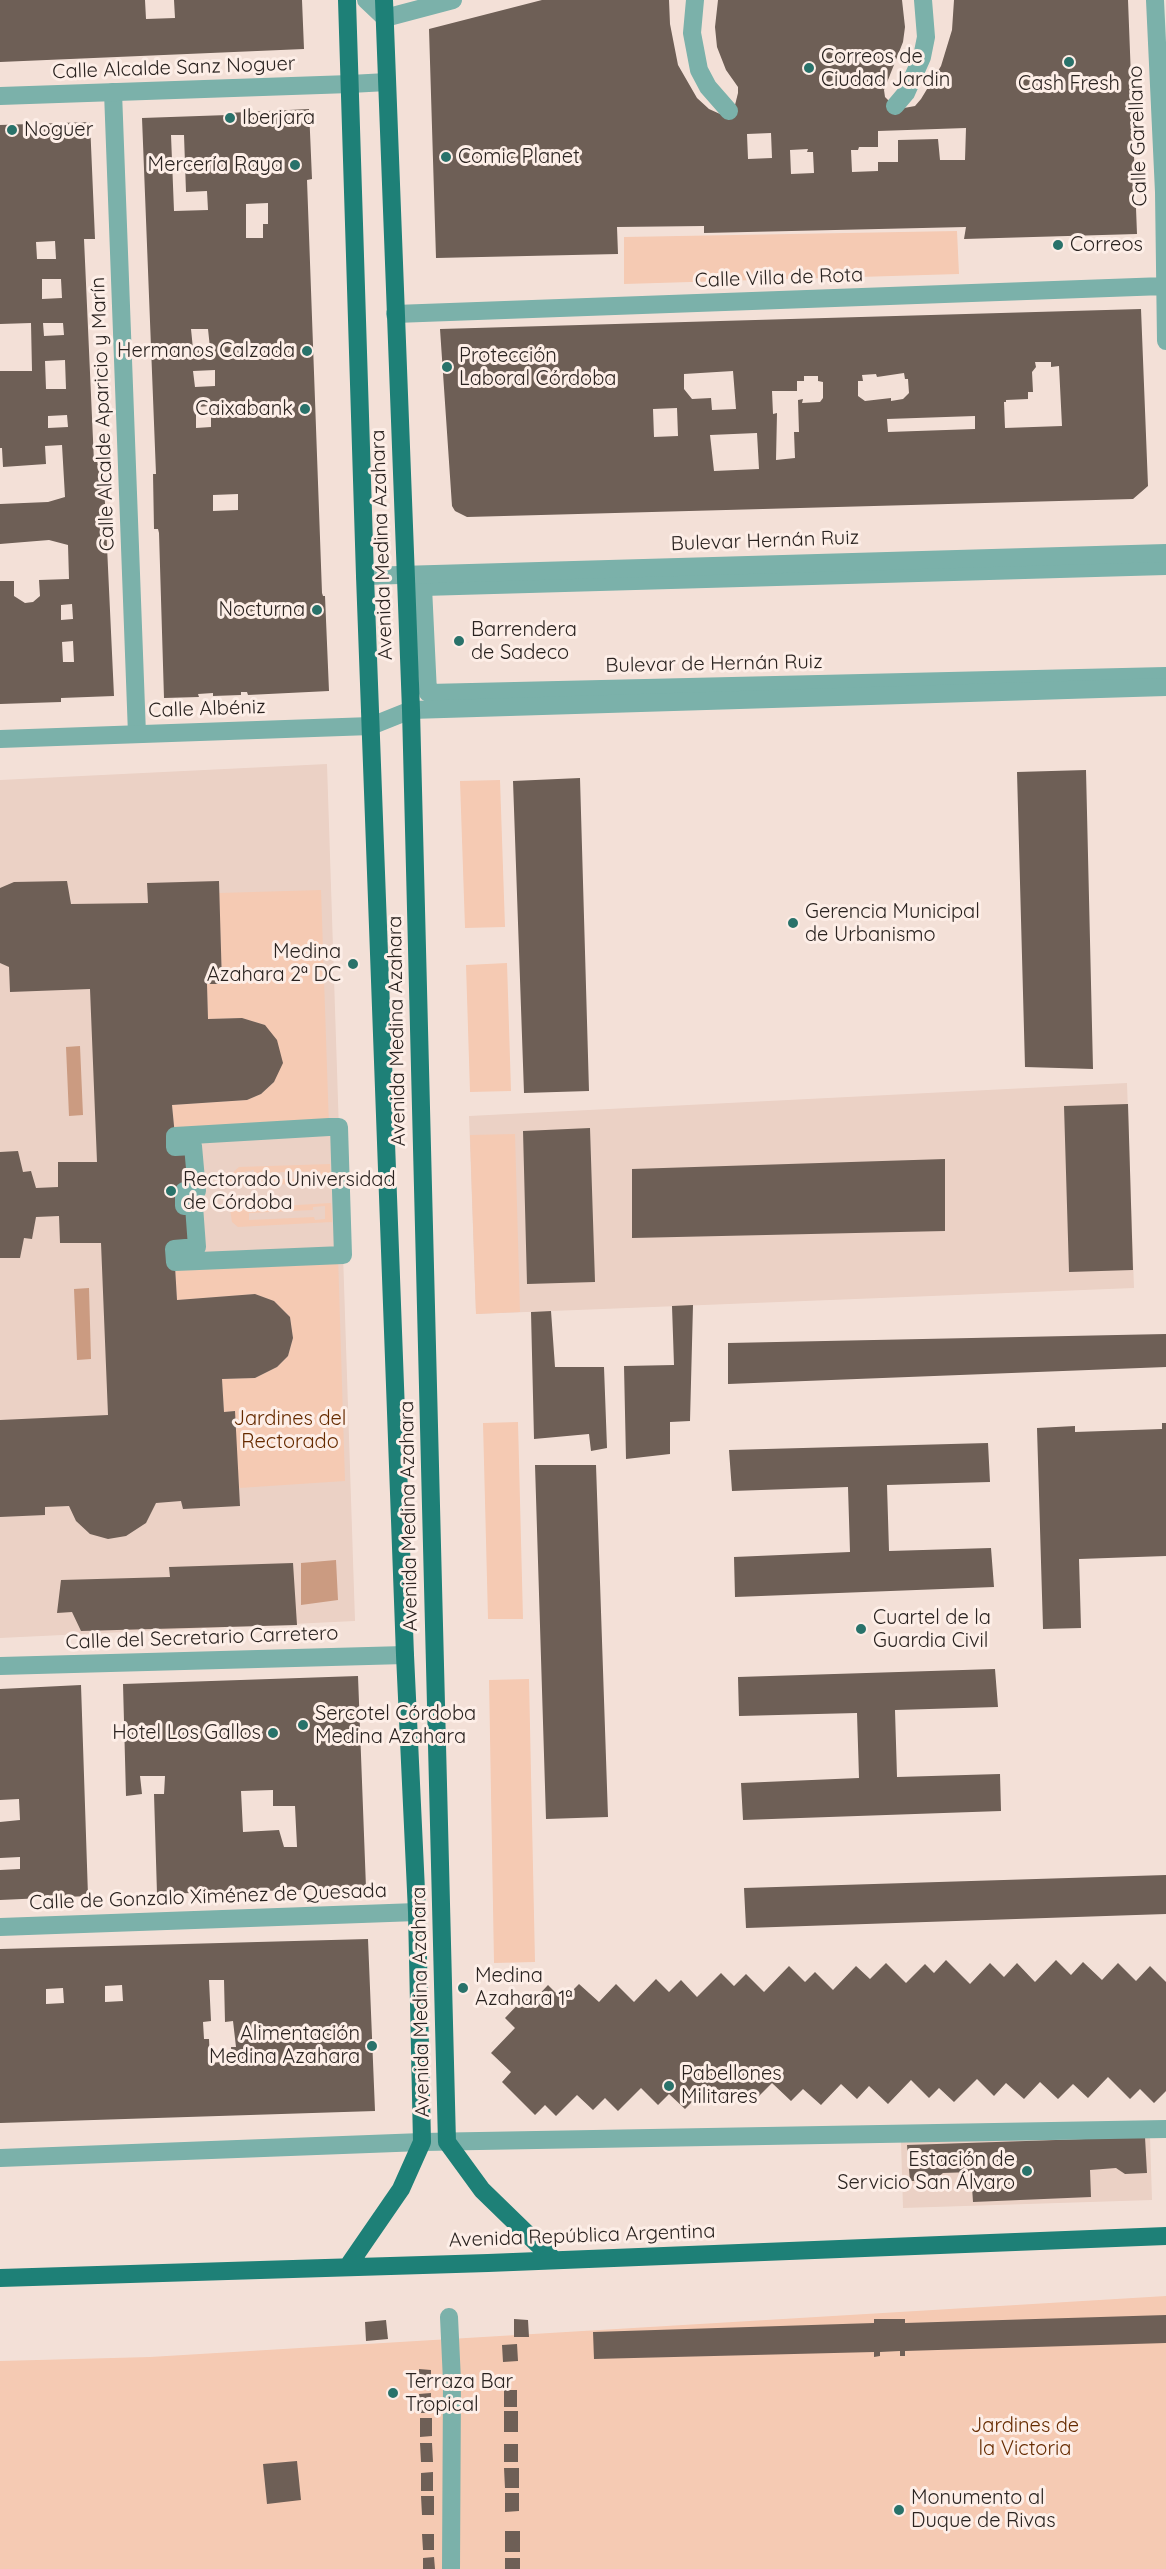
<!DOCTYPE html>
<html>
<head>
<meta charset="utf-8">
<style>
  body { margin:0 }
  canvas { display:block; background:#f3e0d7 }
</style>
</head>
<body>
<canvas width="1166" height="2569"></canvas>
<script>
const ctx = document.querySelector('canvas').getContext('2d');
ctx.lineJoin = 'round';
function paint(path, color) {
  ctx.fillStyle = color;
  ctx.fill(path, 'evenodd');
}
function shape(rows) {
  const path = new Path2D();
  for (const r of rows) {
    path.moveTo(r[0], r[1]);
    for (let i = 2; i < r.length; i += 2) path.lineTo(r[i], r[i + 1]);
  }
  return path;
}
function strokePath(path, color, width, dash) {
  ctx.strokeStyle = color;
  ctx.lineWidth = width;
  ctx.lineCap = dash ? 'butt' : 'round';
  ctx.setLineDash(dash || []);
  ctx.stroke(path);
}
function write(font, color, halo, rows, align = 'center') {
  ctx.font = font + ' Quicksand,sans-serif';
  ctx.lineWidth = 6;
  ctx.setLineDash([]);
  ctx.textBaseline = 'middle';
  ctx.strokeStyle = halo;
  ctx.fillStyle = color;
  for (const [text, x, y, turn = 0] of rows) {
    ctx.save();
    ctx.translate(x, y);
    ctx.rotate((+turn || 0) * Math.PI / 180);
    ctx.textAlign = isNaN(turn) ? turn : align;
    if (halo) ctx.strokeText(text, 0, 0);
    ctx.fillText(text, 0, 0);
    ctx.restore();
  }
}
const built = shape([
  [327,764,355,1621,0,1638,0,780],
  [1127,1083,1134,1288,476,1314,469,1116],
  [1150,2135,1152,2200,903,2208,901,2142]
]);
const green = shape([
  [957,231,959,274,624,284,624,237],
  [500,780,505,927,465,928,460,781],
  [321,890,329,1127,175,1136,172,1105,247,1100,261,1094,274,1082,265,1025,242,1018,208,1019,207,984,222,983,219,893],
  [507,963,511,1091,470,1092,466,965],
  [515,1134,520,1312,476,1314,470,1135],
  [330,1164,331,1182,230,1187,229,1176,239,1167],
  [254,1170,254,1173,320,1171,321,1178,255,1180,255,1184,246,1184,244,1172],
  [331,1203,332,1222,238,1227,232,1222,230,1209],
  [325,1206,325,1219,315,1220,314,1217,249,1220,249,1213,313,1210,313,1207],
  [338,1255,345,1481,239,1488,234,1411,224,1412,222,1379,255,1378,277,1367,288,1356,293,1338,290,1317,274,1301,255,1294,177,1300,175,1262],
  [518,1422,523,1619,488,1619,483,1423],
  [529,1679,535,1962,494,1963,489,1680],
  [1166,2296,1166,2569,0,2569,0,2361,150,2357]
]);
const water = shape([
  [80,1046,83,1115,69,1116,66,1047],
  [89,1288,91,1359,77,1360,74,1289],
  [336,1560,338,1600,301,1605,301,1563]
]);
const building = shape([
  [0,0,145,0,146,19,175,18,174,0,302,0,304,49,0,62],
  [542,0,669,0,670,24,678,65,697,98,709,109,720,114,735,105,738,93,738,87,726,70,717,47,715,27,718,0,902,0,905,27,903,42,884,90,885,97,893,105,904,108,915,106,921,99,941,66,952,30,954,0,1128,0,1137,234,964,239,966,227,704,233,704,226,617,227,618,254,436,258,429,29],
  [966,128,965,160,940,160,938,139,898,140,898,162,878,162,878,171,852,172,851,150,858,150,859,147,878,147,878,131],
  [771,133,772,158,748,159,747,134],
  [808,149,807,152,813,152,814,173,791,174,790,150],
  [309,109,312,179,307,180,322,593,323,596,325,596,329,691,248,695,247,692,241,692,241,695,213,696,213,693,198,694,199,697,164,698,159,533,158,529,154,529,153,474,156,474,142,118,228,115,227,113],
  [171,135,184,135,186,192,207,191,208,210,174,211],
  [268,203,268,224,263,224,263,238,246,238,246,204],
  [191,329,208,329,210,348,193,349],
  [215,370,215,386,195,387,193,371],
  [211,406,211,427,196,428,196,407],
  [238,494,238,510,213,511,213,495],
  [90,122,95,239,84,239,94,462,103,461,114,696,61,698,61,702,0,704,0,581,14,581,14,596,25,603,33,602,40,596,39,580,69,579,68,545,49,540,0,544,0,504,48,502,65,497,62,445,45,446,46,464,3,467,2,448,0,448,0,371,32,371,31,323,0,324,0,125],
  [55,241,56,259,37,259,36,242],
  [42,279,61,279,62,298,42,299],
  [43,323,63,323,64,335,44,336],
  [65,360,66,389,46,389,45,361],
  [67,415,68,427,48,428,48,416],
  [72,604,73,619,61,620,61,605],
  [73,641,74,662,63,662,62,642],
  [1141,309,1148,486,1133,499,467,517,455,511,452,506,440,329],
  [1035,362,1051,362,1051,367,1059,366,1062,426,1005,428,1004,402,1006,402,1006,400,1028,399,1028,392,1033,392,1032,372,1036,367],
  [733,371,736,409,712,410,711,398,692,399,684,389,684,374],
  [904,373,905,379,908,379,909,393,903,399,891,401,891,398,865,401,858,396,858,381,863,381,862,375,876,374,877,377],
  [804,376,818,376,818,381,823,382,823,398,820,402,802,403,803,399,798,400,799,432,794,432,795,458,776,460,777,413,773,414,772,391,797,391,797,381,804,381],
  [677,408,678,436,654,437,653,409],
  [975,416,975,429,888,432,887,419],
  [757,433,759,469,714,471,710,435],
  [1086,770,1093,1069,1025,1067,1017,772],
  [580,778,589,1091,524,1093,513,781],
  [67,881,71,904,148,903,147,883,219,881,222,984,207,984,208,1019,242,1018,265,1025,277,1040,283,1063,274,1082,261,1094,247,1100,172,1105,175,1136,193,1146,197,1247,174,1249,177,1300,255,1294,274,1301,290,1317,293,1338,288,1356,277,1367,255,1378,222,1379,224,1412,235,1411,240,1506,183,1509,181,1501,156,1503,146,1523,126,1536,108,1539,90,1534,76,1521,69,1506,45,1507,45,1515,0,1517,0,1420,108,1415,101,1243,60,1243,59,1216,36,1217,32,1239,24,1238,20,1258,0,1258,0,1152,18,1151,23,1172,31,1171,36,1188,58,1187,58,1162,97,1162,90,989,10,992,9,967,0,963,0,888,14,882],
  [1128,1104,1133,1270,1069,1272,1064,1106],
  [590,1128,595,1282,527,1284,523,1131],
  [945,1159,945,1231,632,1238,632,1169],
  [693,1305,690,1421,670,1422,670,1454,626,1459,624,1366,674,1365,672,1306],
  [551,1311,555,1367,604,1367,607,1448,591,1451,589,1434,534,1439,531,1312],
  [1166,1334,1166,1367,728,1384,728,1343],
  [1162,1423,1166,1423,1166,1556,1079,1559,1081,1628,1043,1629,1037,1428,1075,1426,1075,1432,1162,1429],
  [988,1443,990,1482,887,1485,889,1551,991,1548,994,1587,735,1597,734,1557,850,1552,848,1487,732,1491,729,1450],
  [535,1465,596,1465,608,1817,546,1819],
  [293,1563,297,1625,81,1631,72,1612,57,1613,61,1580,170,1577,169,1567],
  [995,1669,998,1707,895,1710,897,1777,1000,1774,1001,1811,743,1820,741,1783,859,1778,857,1713,739,1716,738,1677],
  [358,1676,366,1888,157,1894,154,1794,164,1794,165,1776,140,1776,142,1794,126,1796,123,1684],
  [273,1790,273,1806,295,1806,297,1847,284,1847,279,1830,243,1832,241,1791],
  [81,1685,88,1896,0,1900,0,1870,20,1869,20,1857,0,1858,0,1822,20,1820,19,1799,0,1800,0,1689],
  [1166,1875,1166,1914,746,1928,744,1888],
  [368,1939,375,2111,0,2123,0,1949],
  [209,1980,224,1980,225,2022,233,2021,236,2047,231,2047,232,2061,210,2063,209,2039,204,2039,203,2022,211,2021],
  [122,1985,123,2001,105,2002,105,1986],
  [63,1988,64,2003,46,2004,46,1989],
  [946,1960,970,1984,990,1963,1004,1977,1017,1963,1035,1982,1056,1960,1071,1975,1083,1962,1102,1980,1118,1963,1136,1981,1150,1966,1166,1982,1166,2091,1154,2103,1140,2089,1130,2099,1108,2077,1088,2098,1073,2084,1058,2099,1040,2082,1024,2099,1006,2083,994,2096,977,2079,954,2102,939,2088,929,2098,911,2080,888,2104,869,2086,857,2099,841,2084,821,2105,803,2089,791,2101,772,2083,751,2104,735,2089,724,2100,709,2085,685,2109,669,2094,658,2105,641,2088,618,2111,605,2098,593,2110,577,2095,556,2116,545,2105,535,2115,502,2082,511,2072,491,2053,515,2028,505,2018,526,1996,532,2002,548,1985,563,2000,579,1984,599,2002,616,1984,634,2002,656,1979,669,1992,681,1980,697,1997,721,1973,734,1986,746,1974,764,1992,789,1966,805,1982,815,1972,833,1990,856,1966,870,1979,886,1963,906,1983,925,1964,934,1973],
  [1145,2137,1147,2173,1125,2174,1116,2168,1090,2170,1091,2197,973,2202,971,2172,943,2173,933,2181,910,2181,907,2145],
  [1166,2315,1166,2343,905,2351,905,2356,900,2356,900,2351,880,2352,880,2356,874,2357,874,2352,594,2359,593,2332,874,2323,874,2319,905,2319,905,2323],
  [514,2319,528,2320,529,2337,514,2337],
  [386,2320,388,2339,366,2341,365,2322],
  [517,2344,518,2361,503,2362,502,2345],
  [419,2369,431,2370,431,2389,419,2390],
  [504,2390,517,2390,517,2407,504,2407],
  [431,2393,431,2413,420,2413,419,2394],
  [504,2411,518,2411,518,2432,504,2432],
  [420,2418,432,2418,432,2436,420,2437],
  [420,2443,432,2443,433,2462,421,2462],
  [504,2444,518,2444,518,2462,504,2462],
  [297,2461,301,2500,267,2504,263,2464],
  [504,2468,519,2468,519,2488,505,2488],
  [433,2472,433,2491,421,2491,421,2473],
  [505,2493,519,2493,519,2511,505,2512],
  [421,2496,434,2496,434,2515,422,2515],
  [505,2531,520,2531,520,2552,505,2552],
  [422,2534,434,2534,434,2550,423,2550],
  [434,2557,435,2569,423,2569,423,2558],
  [505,2558,520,2558,520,2569,505,2569]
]);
const service = shape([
  [695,0,692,33,699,70,708,87,729,111]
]);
const pedestrian = shape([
  [895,106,906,93,922,57,926,37,923,0],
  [1166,566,423,587,428,693,1166,676],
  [329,1127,339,1127,343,1255,175,1262,174,1249,197,1247,194,1206,184,1206,184,1191,197,1191,193,1146,175,1147,175,1136,329,1127],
  [449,2317,452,2381,451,2569]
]);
const minor = shape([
  [366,0,385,18,453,0],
  [1155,0,1164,192,1166,341],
  [350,84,387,82],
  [113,92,137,734],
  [395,314,1164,286],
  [0,1666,405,1655],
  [0,1927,417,1912],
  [0,2158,422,2142,1166,2129]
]);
const tertiary = shape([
  [0,96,350,84],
  [365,576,1166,553],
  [0,739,371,726,411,710,1166,687]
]);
const primary = shape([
  [347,0,365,576,405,1655,417,1912,422,2142,401,2189,348,2266],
  [384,0,411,710,447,2142,482,2190,554,2260],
  [0,2278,488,2263,1166,2236]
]);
const markers = [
  [1069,62,6,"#29726a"],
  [809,68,6,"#29726a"],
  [230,118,6,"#29726a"],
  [12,130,6,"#29726a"],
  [446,157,6,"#29726a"],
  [295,165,6,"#29726a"],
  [1058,245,6,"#29726a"],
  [307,351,6,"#29726a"],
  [447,367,6,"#29726a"],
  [305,409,6,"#29726a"],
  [317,610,6,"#29726a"],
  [459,641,6,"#29726a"],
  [793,923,6,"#29726a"],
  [353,964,6,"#29726a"],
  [171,1191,6,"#29726a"],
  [861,1629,6,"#29726a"],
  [303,1725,6,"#29726a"],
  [273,1733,6,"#29726a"],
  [463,1988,6,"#29726a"],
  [372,2046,6,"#29726a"],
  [669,2086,6,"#29726a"],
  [1027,2171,6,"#29726a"],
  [393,2393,6,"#29726a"],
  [899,2510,6,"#29726a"]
];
const poiNames = [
  ["Correos de",821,57],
  ["Ciudad Jardin",821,80],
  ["Cash Fresh",1069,84,"center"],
  ["Iberjara",242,118],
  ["Noguer",24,130],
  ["Comic Planet",458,157],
  ["Mercería Raya",283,165,"right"],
  ["Correos",1070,245],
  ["Hermanos Calzada",295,351,"right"],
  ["Protección",459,356],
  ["Laboral Córdoba",459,379],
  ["Caixabank",293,409,"right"],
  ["Nocturna",305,610,"right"],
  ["Barrendera",471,630],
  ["de Sadeco",471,653],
  ["Gerencia Municipal",805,912],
  ["de Urbanismo",805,935],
  ["Medina",341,952,"right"],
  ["Azahara 2ª DC",341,975,"right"],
  ["Rectorado Universidad",183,1180],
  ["de Córdoba",183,1203],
  ["Cuartel de la",873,1618],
  ["Guardia Civil",873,1641],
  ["Sercotel Córdoba",315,1714],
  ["Medina Azahara",315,1737],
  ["Hotel Los Gallos",261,1733,"right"],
  ["Medina",475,1976],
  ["Azahara 1ª",475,1999],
  ["Alimentación",360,2034,"right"],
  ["Medina Azahara",360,2057,"right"],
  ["Pabellones",681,2074],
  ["Militares",681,2097],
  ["Estación de",1015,2160,"right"],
  ["Servicio San Álvaro",1015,2183,"right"],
  ["Terraza Bar",405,2382],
  ["Tropical",405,2405],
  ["Monumento al",911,2498],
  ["Duque de Rivas",911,2521]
];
const streetNames = [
  ["Calle Alcalde Sanz Noguer",174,68,-2],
  ["Calle Garellano",1138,136,-92],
  ["Calle Villa de Rota",779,278,-2],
  ["Calle Alcalde Aparicio y Marín",103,414,-92],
  ["Bulevar Hernán Ruiz",765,541,-2],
  ["Avenida Medina Azahara",382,545,-92],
  ["Bulevar de Hernán Ruiz",714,664,-1],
  ["Calle Albéniz",207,709,-2],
  ["Avenida Medina Azahara",397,1031,-91],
  ["Avenida Medina Azahara",409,1516,-91],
  ["Calle del Secretario Carretero",202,1638,-2],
  ["Calle de Gonzalo Ximénez de Quesada",208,1897,-2],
  ["Avenida Medina Azahara",421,2002,-91],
  ["Avenida República Argentina",582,2236,-2]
];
const parkNames = [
  ["Jardines del",290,1419],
  ["Rectorado",290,1442],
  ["Jardines de",1025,2426],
  ["la Victoria",1025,2449]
];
paint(built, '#ebd1c5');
paint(green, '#f5cab3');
paint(water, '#cb9b81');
paint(building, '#6e5f56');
strokePath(service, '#7bb1aa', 18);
strokePath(pedestrian, '#7bb1aa', 18);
strokePath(minor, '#7bb1aa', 18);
strokePath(tertiary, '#7bb1aa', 18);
strokePath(primary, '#1e8077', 18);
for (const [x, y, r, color] of markers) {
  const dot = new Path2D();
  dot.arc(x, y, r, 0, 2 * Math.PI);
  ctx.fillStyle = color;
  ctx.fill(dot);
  strokePath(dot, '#fdeee7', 2);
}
write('20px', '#2a2320', '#fdeee7', poiNames, 'left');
write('20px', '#2a2320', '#fdeee7', streetNames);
write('20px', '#662b00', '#fdeee7', parkNames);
</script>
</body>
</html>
